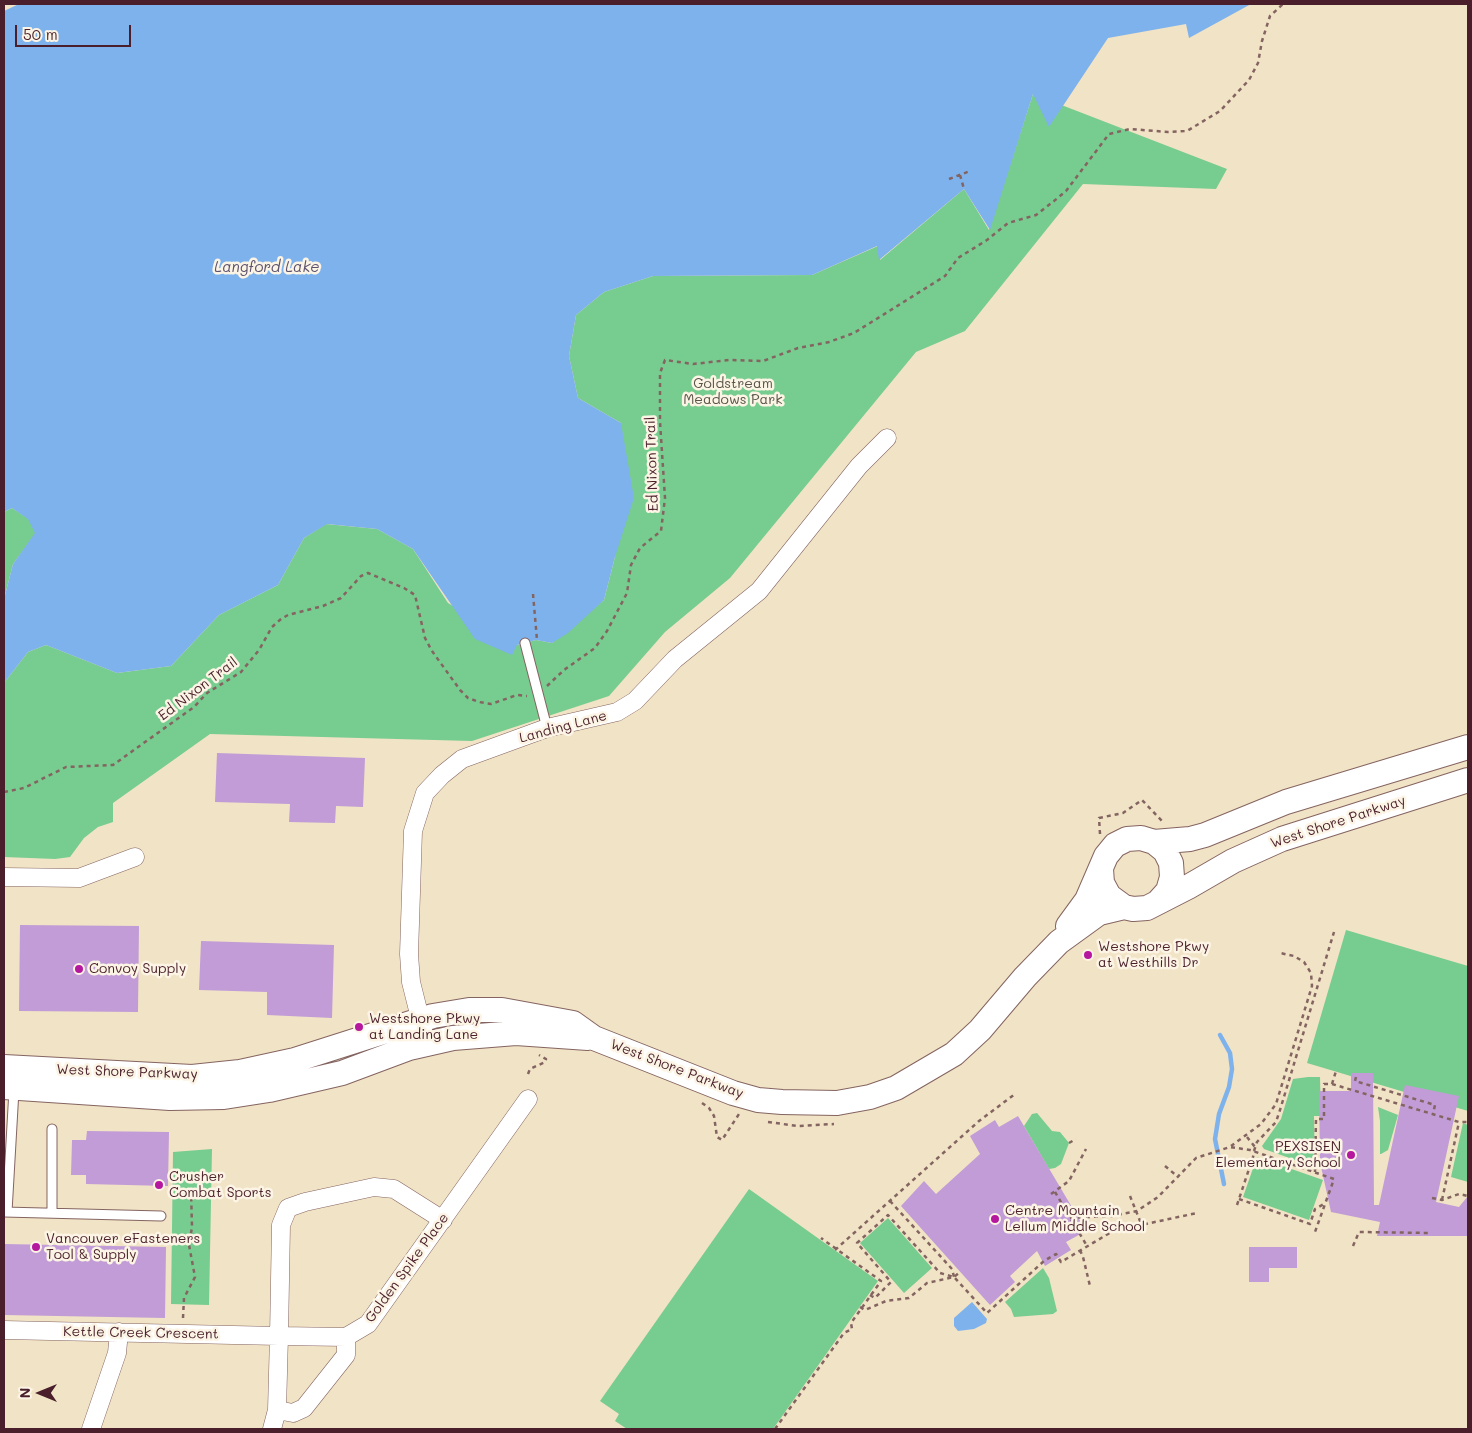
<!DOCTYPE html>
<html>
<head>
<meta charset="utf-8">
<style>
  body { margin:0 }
  #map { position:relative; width:1472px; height:1433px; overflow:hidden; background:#f1e3c5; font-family:Mali,sans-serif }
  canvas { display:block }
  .frame { position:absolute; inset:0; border:5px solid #4a1f2b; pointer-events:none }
  .north { position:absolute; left:15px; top:1368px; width:50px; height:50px; -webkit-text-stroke:4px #fcf5e5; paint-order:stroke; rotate:270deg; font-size:14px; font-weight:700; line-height:20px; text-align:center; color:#4a1f2b }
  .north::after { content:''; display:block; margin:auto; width:18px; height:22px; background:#4a1f2b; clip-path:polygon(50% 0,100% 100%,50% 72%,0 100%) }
  .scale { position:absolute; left:15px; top:25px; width:116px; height:22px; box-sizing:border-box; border:2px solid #4a1f2b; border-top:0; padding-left:6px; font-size:15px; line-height:18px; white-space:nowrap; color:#4a1f2b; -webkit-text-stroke:4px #fcf5e5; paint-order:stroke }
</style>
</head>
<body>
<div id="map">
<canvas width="1472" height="1433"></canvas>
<div class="frame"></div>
<div class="north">N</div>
<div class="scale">50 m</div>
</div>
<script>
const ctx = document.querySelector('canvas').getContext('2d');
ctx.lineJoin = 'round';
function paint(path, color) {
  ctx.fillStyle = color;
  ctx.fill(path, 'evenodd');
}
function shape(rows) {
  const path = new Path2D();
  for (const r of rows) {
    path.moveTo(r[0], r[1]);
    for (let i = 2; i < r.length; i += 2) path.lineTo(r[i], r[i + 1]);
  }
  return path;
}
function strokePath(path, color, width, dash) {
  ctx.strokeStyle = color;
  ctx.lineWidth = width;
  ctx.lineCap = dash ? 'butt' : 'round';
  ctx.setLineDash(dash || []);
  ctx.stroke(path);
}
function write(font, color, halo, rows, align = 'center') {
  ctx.font = font + ' Mali,sans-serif';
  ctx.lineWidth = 5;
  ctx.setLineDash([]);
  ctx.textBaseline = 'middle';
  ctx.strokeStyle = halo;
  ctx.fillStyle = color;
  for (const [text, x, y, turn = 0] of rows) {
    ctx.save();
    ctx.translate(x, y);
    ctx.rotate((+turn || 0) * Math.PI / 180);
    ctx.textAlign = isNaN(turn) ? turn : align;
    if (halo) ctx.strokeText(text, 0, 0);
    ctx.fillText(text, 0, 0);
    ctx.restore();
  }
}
const green = shape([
  [1033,94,1227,169,1216,189,1083,184,965,331,916,352,730,578,665,632,609,696,472,741,210,734,113,803,113,822,98,827,84,838,70,857,55,859,4,857,4,683,28,652,46,645,117,673,171,666,219,615,278,585,304,538,326,524,377,529,413,549,448,603,517,645,536,640,552,643,604,600,615,557,621,423,578,398,569,356,576,315,604,292,653,276,812,275,878,246,880,260,964,189,989,230],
  [12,508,29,519,36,533,13,564,4,599,4,512],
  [1346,930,1468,966,1468,1111,1307,1063],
  [1308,1077,1320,1077,1321,1116,1314,1116,1315,1167,1264,1149,1262,1146,1281,1119,1293,1079],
  [1378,1107,1398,1115,1388,1150,1381,1154,1380,1154,1380,1121],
  [1037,1113,1052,1131,1060,1132,1069,1143,1061,1164,1055,1168,1049,1169,1024,1126,1032,1114],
  [1463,1123,1468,1125,1468,1182,1451,1177],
  [212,1149,209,1305,171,1304,173,1152],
  [1257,1157,1323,1180,1309,1220,1243,1197],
  [749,1189,878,1281,773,1429,627,1429,615,1421,619,1414,600,1401],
  [888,1218,932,1268,904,1293,860,1243],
  [1043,1268,1049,1278,1057,1311,1053,1314,1014,1317,1011,1309,1005,1302]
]);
const water = shape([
  [19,4,1251,4,1189,38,1186,24,1108,38,1049,127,1033,94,990,230,964,189,879,260,877,246,812,275,653,276,604,292,576,315,569,356,578,398,621,423,634,498,615,557,604,600,568,633,552,643,536,640,525,643,517,645,512,655,475,639,413,549,377,529,327,524,304,538,278,585,219,615,171,666,117,673,46,645,28,652,4,683,4,599,13,564,35,533,28,519,12,508,4,512,4,11],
  [972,1302,987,1319,986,1323,974,1329,958,1331,954,1326,954,1318]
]);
const stream = shape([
  [1220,1035,1230,1053,1232,1069,1229,1087,1219,1114,1215,1139,1224,1184]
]);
const building = shape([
  [217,753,365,758,363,807,336,806,335,823,289,822,290,804,215,802],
  [20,925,139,926,138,1012,19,1011],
  [201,941,334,945,332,1018,267,1015,267,992,199,990],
  [1351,1073,1373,1073,1374,1205,1379,1205,1405,1085,1459,1096,1436,1202,1459,1207,1468,1196,1468,1236,1377,1236,1380,1222,1331,1212,1320,1162,1319,1091,1351,1091],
  [1018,1116,1086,1231,1066,1242,1071,1250,1045,1266,1037,1251,1010,1276,1015,1282,990,1305,901,1206,924,1181,936,1194,980,1154,970,1136,995,1120,999,1127],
  [87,1131,169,1132,168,1186,86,1184,86,1175,71,1175,72,1140,86,1140],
  [4,1244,166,1247,165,1318,4,1315],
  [1249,1247,1297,1247,1297,1268,1269,1268,1269,1282,1249,1282]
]);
const path = shape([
  [960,175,964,189],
  [949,179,970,171],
  [533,594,537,640],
  [547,686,564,670,595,648,607,631,627,593,631,565,640,548,661,531,665,498,660,422,660,373,665,360,693,364,729,360,763,361,798,348,829,342,854,333,945,276,958,258,987,240,1008,223,1036,215,1054,201,1066,191,1109,134,1130,129,1168,132,1187,131,1220,111,1249,80,1258,63,1262,41,1270,16,1283,4],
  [4,792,24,788,66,767,113,765,194,707,207,693,241,672,259,650,272,627,281,619,288,615,323,606,341,598,361,576,368,573,404,588,415,595,425,638,432,651,460,690,468,698,479,702,491,704,517,695,527,696],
  [1100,834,1099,818,1123,813,1142,800,1162,821],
  [528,1074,530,1069,545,1062,546,1059,539,1055],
  [1356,1077,1355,1081,1435,1105,1433,1114],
  [1332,1084,1336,1071],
  [702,1103,709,1108,714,1116,717,1137,722,1140,739,1114],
  [768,1122,798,1126,834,1124],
  [1247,1137,1255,1147],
  [1069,1143,1076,1139],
  [1231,1146,1261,1124,1276,1104,1312,986,1311,973,1304,962,1294,956,1280,953],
  [1254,1151,1257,1142,1276,1122,1280,1110,1334,932],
  [1165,1166,1177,1176],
  [1315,1172,1316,1119,1324,1119,1324,1084,1332,1084,1459,1122,1468,1122],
  [1055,1192,1087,1246],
  [1051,1194,1069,1181,1086,1149],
  [1130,1196,1142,1226],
  [1432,1198,1442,1200,1459,1194,1468,1196],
  [1239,1199,1310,1224,1315,1209,1324,1204],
  [1442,1200,1459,1122],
  [890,1201,952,1269,954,1277],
  [1237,1205,1255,1151],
  [1070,1218,1112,1216,1137,1211,1158,1197,1196,1158,1230,1147,1250,1150,1334,1179,1315,1232],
  [1353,1246,1359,1232,1431,1233],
  [835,1250,979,1121,1015,1094],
  [1080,1250,1083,1257,1090,1286],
  [870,1295,875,1298,891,1282,857,1243,888,1215,940,1273,954,1277,987,1313,1044,1261,1056,1254,1061,1262,1113,1231,1197,1213],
  [860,1307,865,1310,886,1301,909,1298,927,1283,954,1277,960,1272],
  [183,1318,184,1298,195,1277,189,1245,192,1227,191,1191],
  [775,1429,844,1333,852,1329,851,1323,881,1281,821,1238]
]);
const lane = shape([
  [525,643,547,728],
  [4,1212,161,1216],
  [7,1212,14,1090],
  [52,1213,52,1129]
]);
const street = shape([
  [4,877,79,878,135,857],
  [423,1030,411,982,409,954,413,831,425,793,442,775,462,759,547,728,617,712,635,701,675,659,759,591,859,466,887,438],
  [4,1330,279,1336,277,1410,272,1429],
  [346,1337,279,1336,281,1225,288,1208,305,1202,374,1187,394,1189,443,1220],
  [346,1337,368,1324,528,1099],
  [277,1410,293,1413,304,1408,346,1355,346,1337],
  [91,1429,117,1353,119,1332]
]);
const secondary = shape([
  [1154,842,1190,839,1205,835,1286,802,1468,747],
  [1101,869,1102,883,1109,896,1124,907,1133,909,1147,908,1188,887,1233,861,1282,839,1468,780],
  [1068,926,1087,900,1106,856,1115,845,1127,839,1141,838,1154,842,1165,851,1171,863,1172,877,1168,891,1159,901],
  [4,1067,192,1077,240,1072,295,1060,433,1016,469,1010,502,1010,573,1023,594,1038,733,1093,758,1100,782,1102,837,1103,870,1097,896,1088,954,1054,980,1030,1025,977,1059,942,1099,913,1124,907],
  [4,1087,170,1098,224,1097,269,1090,342,1073,409,1048,453,1038,516,1033,588,1038]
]);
const markers = [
  [1088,955,5,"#b5179e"],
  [79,969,5,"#b5179e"],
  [359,1027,5,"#b5179e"],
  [1351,1155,5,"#b5179e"],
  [159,1185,5,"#b5179e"],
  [995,1219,5,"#b5179e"],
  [36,1247,5,"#b5179e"]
];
const parkNames = [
  ["Goldstream",733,384],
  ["Meadows Park",733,400]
];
const streetNames = [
  ["Ed Nixon Trail",652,464,-92],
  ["Ed Nixon Trail",198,689,-37],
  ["Landing Lane",563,727,-15],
  ["West Shore Parkway",1338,822,-18],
  ["West Shore Parkway",677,1069,21],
  ["West Shore Parkway",127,1072,2],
  ["Golden Spike Place",407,1268,-54],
  ["Kettle Creek Crescent",141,1333,1]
];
const poiNames = [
  ["Westshore Pkwy",1098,947],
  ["at Westhills Dr",1098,963],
  ["Convoy Supply",89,969],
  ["Westshore Pkwy",369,1019],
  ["at Landing Lane",369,1035],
  ["PEXSISEṈ",1341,1147,"right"],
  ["Elementary School",1341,1163,"right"],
  ["Crusher",169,1177],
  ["Combat Sports",169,1193],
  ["Centre Mountain",1005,1211],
  ["Lellum Middle School",1005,1227],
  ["Vancouver eFasteners",46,1239],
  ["Tool & Supply",46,1255]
];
const waterNames = [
  ["Langford Lake",267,267]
];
paint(green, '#77cc8f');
paint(water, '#7eb2ec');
strokePath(stream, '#7eb2ec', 4.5);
paint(building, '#c19cd7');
strokePath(lane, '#846461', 11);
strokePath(street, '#846461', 19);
strokePath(secondary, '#846461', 26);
strokePath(path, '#846461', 2.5, [4, 4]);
strokePath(lane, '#fff', 9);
strokePath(street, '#fff', 18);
strokePath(secondary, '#fff', 24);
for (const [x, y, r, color] of markers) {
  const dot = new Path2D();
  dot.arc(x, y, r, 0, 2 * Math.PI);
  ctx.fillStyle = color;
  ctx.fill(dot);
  strokePath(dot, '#fcf5e5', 2);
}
write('14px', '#585349', '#fcf5e5', parkNames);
write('14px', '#4a1f2b', '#fcf5e5', streetNames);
write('14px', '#4a1f2b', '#fcf5e5', poiNames, 'left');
write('italic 15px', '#5c526f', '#fcf5e5', waterNames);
</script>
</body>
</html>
